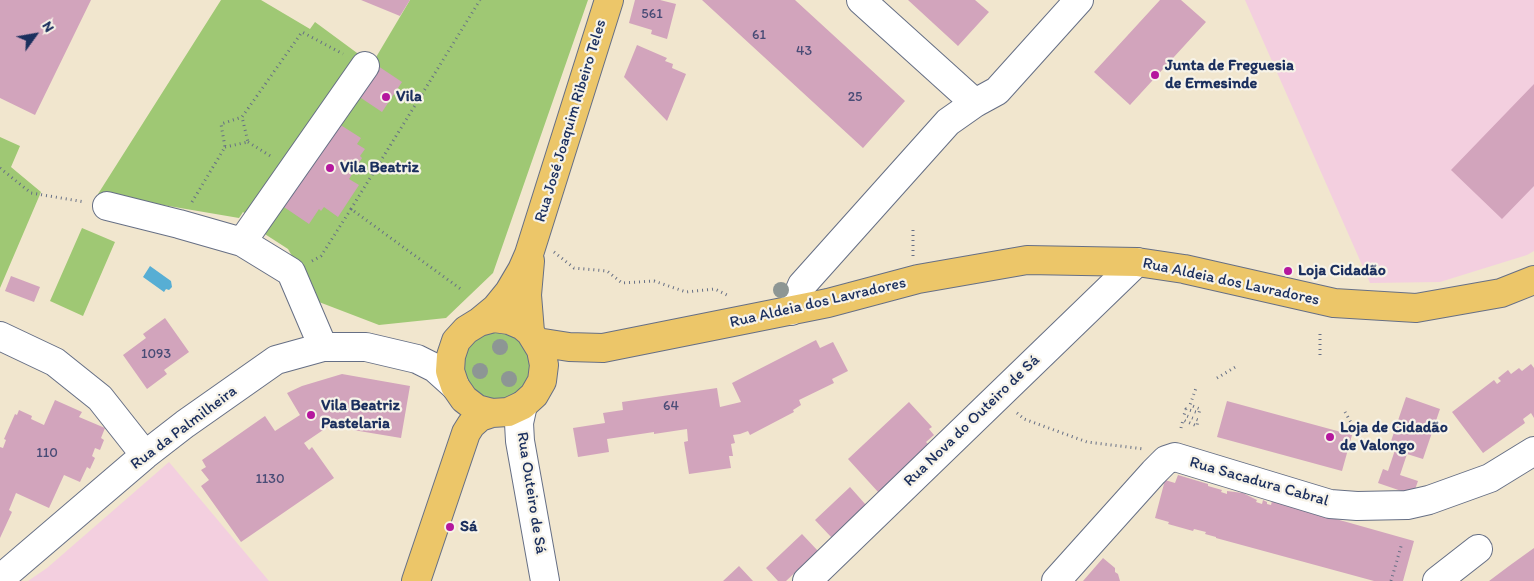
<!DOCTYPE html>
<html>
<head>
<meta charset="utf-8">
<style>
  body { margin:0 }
  #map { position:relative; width:1534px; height:581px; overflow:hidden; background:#f1e6ce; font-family:Itim,sans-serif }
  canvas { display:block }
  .north { position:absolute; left:10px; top:10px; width:50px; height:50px; -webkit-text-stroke:4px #f7f3e8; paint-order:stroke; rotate:58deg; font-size:14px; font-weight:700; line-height:20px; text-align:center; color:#1b2f5e }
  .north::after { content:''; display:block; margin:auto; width:18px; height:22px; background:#1b2f5e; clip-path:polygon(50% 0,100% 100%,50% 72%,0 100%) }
</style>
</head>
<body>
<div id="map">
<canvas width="1534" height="581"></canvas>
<div class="north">N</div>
</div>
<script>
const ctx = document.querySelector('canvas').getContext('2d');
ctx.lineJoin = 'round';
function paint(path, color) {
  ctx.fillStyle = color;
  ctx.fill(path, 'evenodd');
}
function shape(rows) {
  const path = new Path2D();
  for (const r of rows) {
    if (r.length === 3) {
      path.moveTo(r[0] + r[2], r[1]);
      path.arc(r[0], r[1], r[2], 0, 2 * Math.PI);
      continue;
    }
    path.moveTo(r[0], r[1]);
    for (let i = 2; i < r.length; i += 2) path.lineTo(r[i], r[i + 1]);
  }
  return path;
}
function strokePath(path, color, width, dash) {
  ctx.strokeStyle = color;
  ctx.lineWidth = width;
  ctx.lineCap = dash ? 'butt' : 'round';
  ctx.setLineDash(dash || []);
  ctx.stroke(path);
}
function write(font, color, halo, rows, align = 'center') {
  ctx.font = font + ' Itim,sans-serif';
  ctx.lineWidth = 4.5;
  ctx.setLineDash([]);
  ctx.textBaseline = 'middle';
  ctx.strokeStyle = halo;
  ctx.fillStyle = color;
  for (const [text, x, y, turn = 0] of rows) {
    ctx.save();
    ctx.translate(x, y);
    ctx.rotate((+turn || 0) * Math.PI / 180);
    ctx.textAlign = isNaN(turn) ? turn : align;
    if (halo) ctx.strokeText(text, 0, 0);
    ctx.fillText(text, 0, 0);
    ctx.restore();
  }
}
const built = shape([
  [1245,0,1534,0,1534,251,1527,255,1440,282,1370,283],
  [169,462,269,581,28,581,47,568]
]);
const green = shape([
  [221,0,261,0,310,29,315,22,372,64,410,0,588,0,493,273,446,318,379,325,319,302,288,249,254,227,257,222,243,212,239,218,98,194],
  [0,137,20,146,11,167,41,192,0,288],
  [82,228,115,242,83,316,50,301],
  [497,366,34]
]);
const water = shape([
  [150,266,171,281,172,287,169,290,166,289,164,292,143,277]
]);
const building = shape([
  [0,0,91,0,35,115,0,98],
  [361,0,410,0,400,16],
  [635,0,660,0,676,4,667,39,651,34,652,30,629,23],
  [702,0,795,0,905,101,863,148],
  [908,0,975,0,989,12,958,46],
  [1160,0,1181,0,1206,22,1130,105,1094,72],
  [637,45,667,58,665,61,673,64,672,68,686,74,667,121,624,77],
  [378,66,402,82,382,112,358,96],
  [1534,84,1534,186,1502,219,1451,170],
  [339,124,361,138,357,144,365,149,360,156,362,158,349,179,359,185,338,217,324,207,321,211,319,209,309,224,281,205],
  [11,276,40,287,34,302,5,291],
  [165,318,189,352,164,370,167,374,147,389,123,355,146,338,143,334],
  [816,340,820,348,833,342,848,371,832,379,834,383,799,400,801,405,793,410,794,412,750,435,748,431,740,434,733,435,735,443,731,444,733,456,729,456,731,468,689,474,684,442,688,441,687,429,654,434,654,432,607,439,609,452,578,457,573,428,605,423,603,413,623,410,622,402,717,388,720,407,741,402,732,383],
  [1531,364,1534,368,1534,418,1531,413,1523,419,1525,423,1483,453,1452,412,1494,380,1497,384,1501,381,1498,378,1508,370,1511,374,1519,368,1522,371],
  [342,374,410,386,401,438,329,426,304,443,309,450,312,447,334,478,241,542,201,486,209,480,201,470,206,467,202,460,265,416,275,431,300,415,287,393,302,386],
  [1406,397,1440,409,1423,459,1407,454,1400,475,1418,481,1413,495,1378,483,1383,469,1388,471,1395,450,1389,447],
  [55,400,82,412,79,417,105,428,101,438,104,440,100,450,95,448,92,456,95,458,90,469,87,467,80,482,64,475,49,508,16,493,9,510,12,512,0,538,0,447,3,448,6,440,4,439,15,414,17,415,19,410,32,416,31,419,44,425],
  [1227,401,1352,435,1342,471,1217,437],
  [909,402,932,427,929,429,934,435,926,442,930,446,879,493,848,459],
  [1178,475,1208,484,1208,486,1222,490,1221,492,1227,494,1227,491,1243,493,1257,500,1256,502,1262,504,1263,500,1267,502,1267,504,1271,505,1272,501,1414,541,1403,581,1374,581,1216,538,1216,537,1205,534,1206,532,1194,529,1193,531,1168,524,1169,522,1155,518,1165,480,1175,483],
  [850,487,866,505,832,538,815,520],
  [802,534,818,551,786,581,778,581,766,568],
  [1534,548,1534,581,1489,581,1509,566],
  [1103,558,1115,568,1115,572,1118,574,1120,581,1083,581],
  [739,566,753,581,723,581]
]);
const path = shape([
  [248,142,272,157],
  [225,147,248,142,242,117],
  [0,168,31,193,85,202],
  [192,202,225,147,221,124,242,117,302,32,343,54],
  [351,209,480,0],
  [913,230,913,257],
  [554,252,574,268,607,271,622,283,654,281,686,292,715,289,727,295,729,297],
  [312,261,321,256,351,209,462,290],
  [1320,334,1320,357],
  [1217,378,1237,366],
  [1345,412,1357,433],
  [1017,413,1024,419,1087,442,1144,449],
  [1181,428,1183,420,1197,426,1198,420,1184,415,1186,409,1199,413,1200,409,1190,405,1196,388],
  [1391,581,1402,543]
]);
const minor = shape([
  [861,0,975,103],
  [107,206,179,224,242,242,291,272,323,347],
  [242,242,365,66],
  [791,311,802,285,948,122,975,103,997,91,1079,0],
  [0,336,55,362,100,398,145,455],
  [523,405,519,423,520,441,545,581],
  [0,579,145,455,185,424,276,360,323,347,366,347,417,359,435,368,455,386],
  [807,581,1137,262],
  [1056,581,1154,472,1166,460,1175,457,1330,504,1357,506,1407,505,1429,500,1490,478,1534,451],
  [1437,581,1478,549]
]);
const major = shape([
  [479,322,496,308,509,292,522,270,529,254,609,0],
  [530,332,527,295,530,261],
  [537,342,569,347,603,348,828,303,918,279,1027,260,1137,262,1184,269,1334,303,1416,308,1501,293,1534,280],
  [416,581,466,433,471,425,480,417,492,413,508,412,523,405,534,395,542,381,544,365,541,350,530,332,523,326,509,320,494,318,479,322,466,330,456,341,451,356,450,371,455,386,464,399,477,409,492,413]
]);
const trees = [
  [781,290],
  [500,347],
  [480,371],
  [509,379]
];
const markers = [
  [1155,75,5,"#b5179e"],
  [386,97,5,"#b5179e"],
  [330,168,5,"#b5179e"],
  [1288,271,5,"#b5179e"],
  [311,415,5,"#b5179e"],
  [1330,437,5,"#b5179e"],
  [450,527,5,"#b5179e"]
];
const numberNames = [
  ["561",652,14],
  ["61",759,35],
  ["43",804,51],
  ["25",855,97],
  ["1093",156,354],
  ["64",671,406],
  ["110",47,453],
  ["1130",270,479]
];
const poiNames = [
  ["Junta de Freguesia",1165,66],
  ["de Ermesinde",1165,84],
  ["Vila",396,97],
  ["Vila Beatriz",340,168],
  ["Loja Cidadão",1298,271],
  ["Vila Beatriz",321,406],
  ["Pastelaria",321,424],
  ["Loja de Cidadão",1340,428],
  ["de Valongo",1340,446],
  ["Sá",460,527]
];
const streetNames = [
  ["Rua José Joaquim Ribeiro Teles",571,121,-73],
  ["Rua Aldeia dos Lavradores",1231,282,12],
  ["Rua Aldeia dos Lavradores",818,303,-13],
  ["Rua Nova do Outeiro de Sá",972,421,-44],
  ["Rua da Palmilheira",184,428,-37],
  ["Rua Sacadura Cabral",1259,482,16],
  ["Rua Outeiro de Sá",531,493,81]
];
paint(built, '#f3cfdf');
paint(green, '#9fc874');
paint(water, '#57aed4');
paint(building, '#d2a4bc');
strokePath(minor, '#666f85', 30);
strokePath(major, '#666f85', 30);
strokePath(path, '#666f85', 3, [1, 4]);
strokePath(minor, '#fff', 28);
strokePath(major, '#ecc669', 28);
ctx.fillStyle = '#8d9694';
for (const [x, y] of trees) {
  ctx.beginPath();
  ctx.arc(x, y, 8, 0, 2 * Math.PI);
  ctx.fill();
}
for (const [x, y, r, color] of markers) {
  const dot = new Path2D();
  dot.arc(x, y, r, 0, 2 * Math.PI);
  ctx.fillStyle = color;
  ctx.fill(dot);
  strokePath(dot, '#f7f3e8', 2);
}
write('14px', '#494c76', null, numberNames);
write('bold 16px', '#1b2f5e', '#f7f3e8', poiNames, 'left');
write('16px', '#1b2f5e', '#f7f3e8', streetNames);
</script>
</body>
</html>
